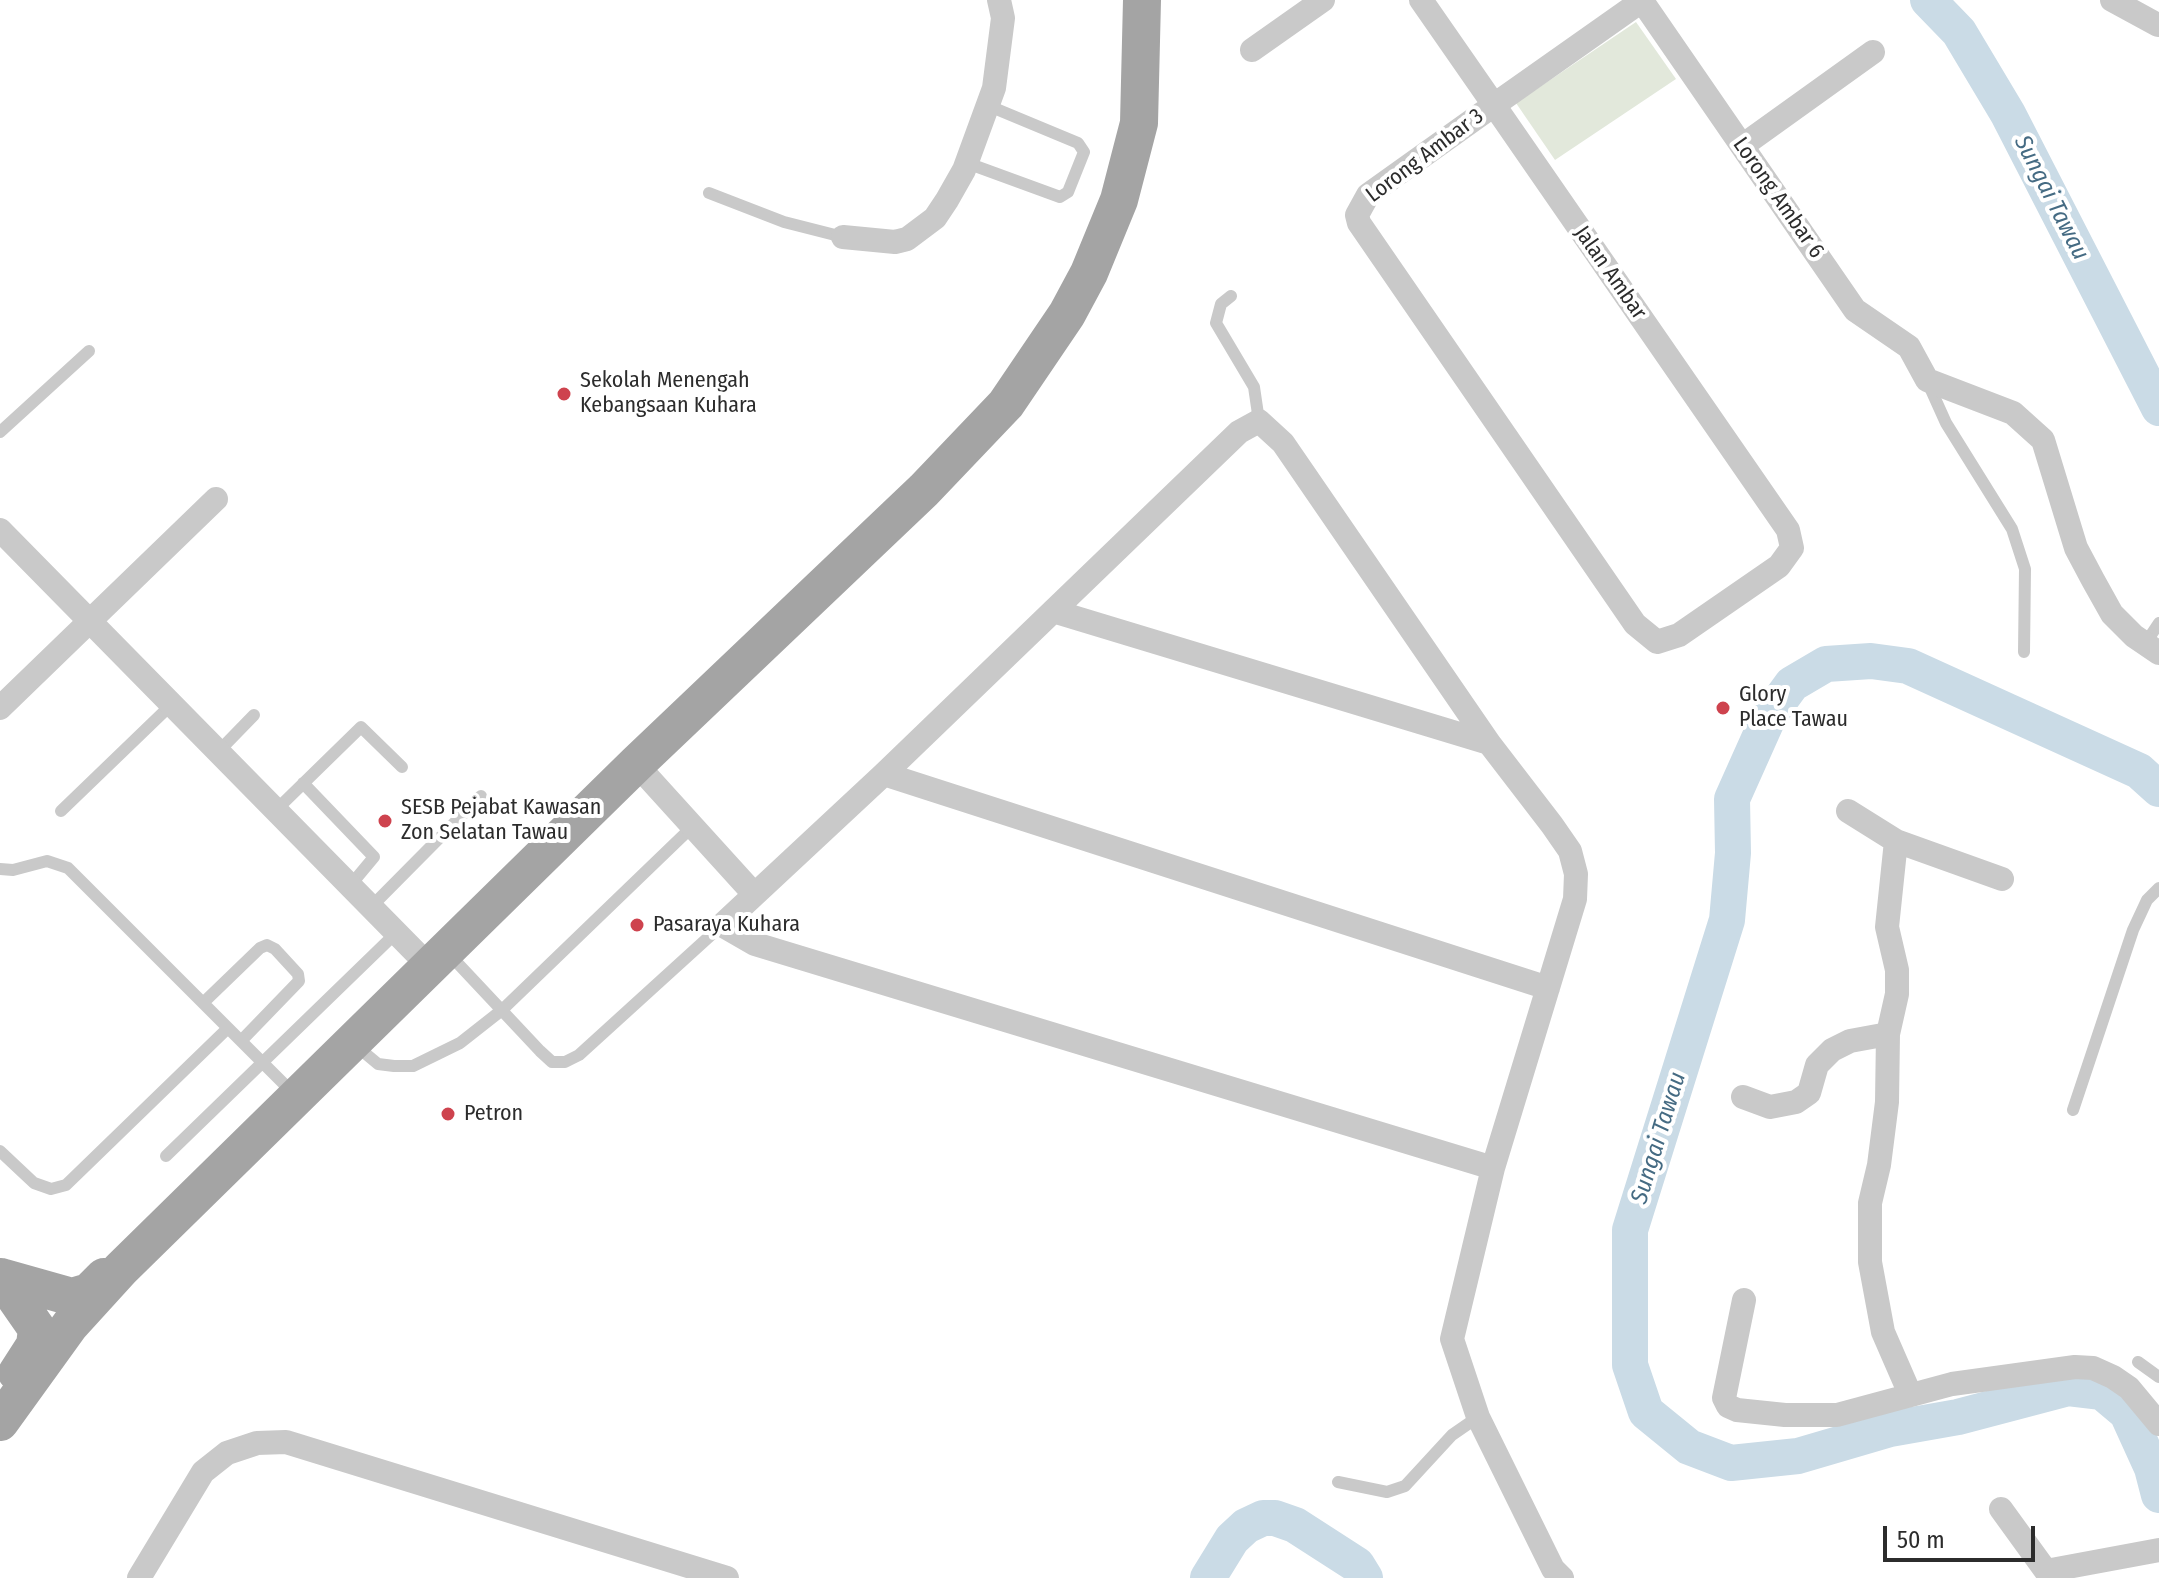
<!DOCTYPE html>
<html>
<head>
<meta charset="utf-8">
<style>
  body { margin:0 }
  #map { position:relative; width:2159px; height:1578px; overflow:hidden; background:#fff; font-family:"Fira Sans Condensed",sans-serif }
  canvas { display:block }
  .scale { position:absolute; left:1883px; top:1526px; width:152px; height:36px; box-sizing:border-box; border:4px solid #2c2c2c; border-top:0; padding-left:10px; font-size:24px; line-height:28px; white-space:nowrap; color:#2c2c2c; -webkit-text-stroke:6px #fff; paint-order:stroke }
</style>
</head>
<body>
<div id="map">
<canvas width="2159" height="1578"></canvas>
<div class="scale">50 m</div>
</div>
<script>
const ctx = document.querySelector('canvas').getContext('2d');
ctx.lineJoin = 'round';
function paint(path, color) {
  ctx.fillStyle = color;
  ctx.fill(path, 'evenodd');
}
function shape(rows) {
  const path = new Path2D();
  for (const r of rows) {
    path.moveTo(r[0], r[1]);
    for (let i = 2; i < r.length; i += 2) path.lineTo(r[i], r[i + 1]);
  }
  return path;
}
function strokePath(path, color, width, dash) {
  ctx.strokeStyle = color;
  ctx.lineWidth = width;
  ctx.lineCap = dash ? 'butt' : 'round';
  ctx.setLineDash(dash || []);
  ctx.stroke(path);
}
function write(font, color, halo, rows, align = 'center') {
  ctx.font = font + ' "Fira Sans Condensed",sans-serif';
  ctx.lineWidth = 8;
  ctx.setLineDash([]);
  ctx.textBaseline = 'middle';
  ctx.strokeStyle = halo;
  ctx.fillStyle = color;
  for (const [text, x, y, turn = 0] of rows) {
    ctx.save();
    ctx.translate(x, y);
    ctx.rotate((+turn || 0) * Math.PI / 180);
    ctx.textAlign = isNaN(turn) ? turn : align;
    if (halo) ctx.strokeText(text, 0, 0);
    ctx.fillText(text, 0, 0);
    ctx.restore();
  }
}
const green = shape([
  [1636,22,1676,79,1555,160,1516,103]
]);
const river = shape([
  [1928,0,1959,32,2008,114,2159,408],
  [2159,789,2139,771,1908,666,1871,661,1826,664,1792,684,1770,714,1732,799,1733,853,1727,920,1630,1230,1630,1365,1646,1412,1689,1447,1731,1463,1798,1456,1890,1429,1958,1417,2068,1388,2102,1392,2127,1413,2152,1468,2159,1495],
  [1208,1578,1232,1539,1246,1526,1263,1518,1275,1518,1295,1525,1357,1565,1365,1578]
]);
const service = shape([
  [967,163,1060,197,1068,192,1084,152,1078,143,989,106],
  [709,193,784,222,843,237],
  [1231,296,1221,304,1216,323,1254,387,1259,421],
  [1928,383,1946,423,2012,529,2025,569,2024,652],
  [0,432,89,351],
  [2145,644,2159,623],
  [218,752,254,715],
  [303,783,374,857,349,887],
  [61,811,172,704],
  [274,812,361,727,402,767],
  [0,869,13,870,47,861,68,868,293,1093],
  [371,907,481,796],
  [448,953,540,1051,552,1062,565,1062,579,1055,722,925],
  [203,1003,260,948,267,945,275,949,298,974,299,981,241,1041],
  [354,1044,378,1064,394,1066,413,1066,460,1043,502,1010,693,826],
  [2073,1110,2133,930,2147,900,2159,888],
  [0,1151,34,1183,51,1189,66,1185,228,1028],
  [166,1156,396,933],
  [2138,1362,2159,1377],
  [1338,1482,1387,1492,1405,1486,1452,1435,1478,1417]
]);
const minor = shape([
  [1421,0,1494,105,1788,530,1792,548,1779,566,1679,635,1657,642,1635,624,1359,223,1357,215,1368,195,1494,105,1643,0],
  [2112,0,2158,25],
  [1642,1,1855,310,1909,347,1927,380,2013,413,2043,440,2076,548,2093,580,2112,614,2134,636,2159,653],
  [1252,50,1323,0],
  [1742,146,1873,52],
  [843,237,895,242,907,239,935,218,947,200,964,170,994,88,1003,18,999,0],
  [0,530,430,967],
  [1053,611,1489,743],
  [0,708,216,499],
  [636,764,754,894],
  [884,774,1548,988],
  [1848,811,1896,841,2002,879],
  [1896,841,1887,927,1897,970,1897,994,1888,1034,1887,1102,1879,1165,1870,1203,1870,1262,1883,1332,1910,1394],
  [1743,1097,1770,1107,1796,1102,1809,1093,1817,1065,1832,1050,1850,1041,1888,1034],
  [1493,1168,755,944,722,925,884,774,1239,432,1259,421,1283,443,1489,743,1552,825,1570,851,1576,874,1575,899,1493,1168,1452,1339,1478,1417,1553,1569,1562,1578],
  [1744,1300,1724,1398,1728,1406,1737,1410,1785,1415,1837,1415,1952,1384,2075,1367,2093,1368,2113,1377,2129,1388,2159,1424],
  [2001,1509,2051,1578],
  [2046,1571,2159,1550],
  [139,1578,203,1472,227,1453,257,1443,286,1442,727,1578]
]);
const primary = shape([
  [1,1277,37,1329,35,1345,17,1373],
  [1,1277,72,1297,89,1292,104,1277],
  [0,1422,70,1325,121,1269,636,764,924,490,1006,404,1067,314,1089,273,1119,200,1139,123,1142,0]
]);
const markers = [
  [564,394,8,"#ce434e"],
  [1723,708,8,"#ce434e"],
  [385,821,8,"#ce434e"],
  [637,925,8,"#ce434e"],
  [448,1114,8,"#ce434e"]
];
const streetNames = [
  ["Lorong Ambar 3",1425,156,-37],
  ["Lorong Ambar 6",1778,198,55],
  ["Jalan Ambar",1610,273,55]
];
const poiNames = [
  ["Sekolah Menengah",580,381],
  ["Kebangsaan Kuhara",580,406],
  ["Glory",1739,695],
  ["Place Tawau",1739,720],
  ["SESB Pejabat Kawasan",401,808],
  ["Zon Selatan Tawau",401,833],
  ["Pasaraya Kuhara",653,925],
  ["Petron",464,1114]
];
const waterNames = [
  ["Sungai Tawau",2051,198,63],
  ["Sungai Tawau",1659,1138,-73]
];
paint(green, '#e2e8db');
strokePath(river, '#cadbe6', 36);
strokePath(service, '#c9c9c9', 12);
strokePath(minor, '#c9c9c9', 24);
strokePath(primary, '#a4a4a4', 38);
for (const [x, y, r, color] of markers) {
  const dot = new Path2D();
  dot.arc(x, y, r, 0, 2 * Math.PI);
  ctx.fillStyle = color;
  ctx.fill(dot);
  strokePath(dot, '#fff', 3);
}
write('22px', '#2c2c2c', '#fff', streetNames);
write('22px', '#2c2c2c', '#fff', poiNames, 'left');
write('italic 24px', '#456b83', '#fff', waterNames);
</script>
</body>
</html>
